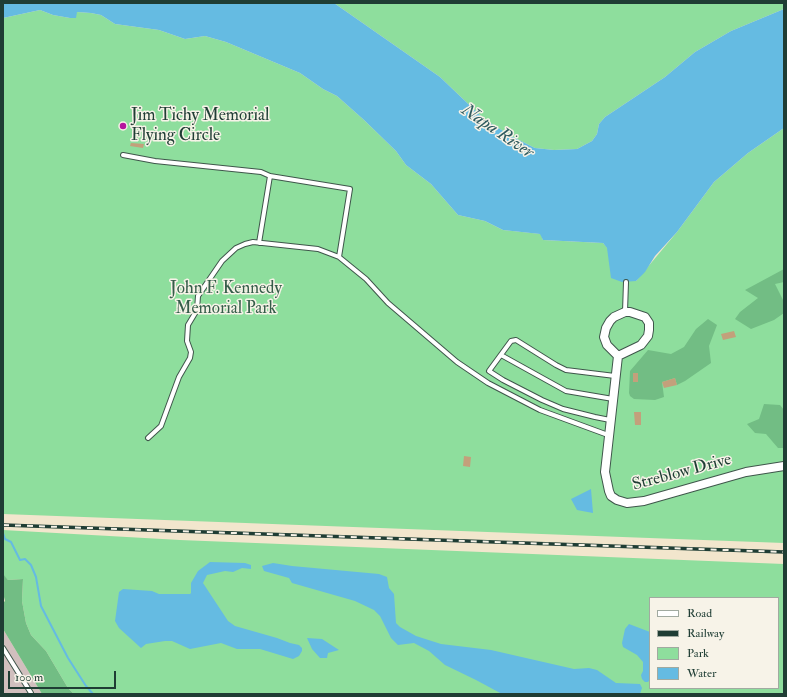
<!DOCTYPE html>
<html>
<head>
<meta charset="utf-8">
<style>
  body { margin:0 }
  #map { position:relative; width:787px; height:697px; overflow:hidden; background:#f2e6cd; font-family:"IM FELL Double Pica",serif }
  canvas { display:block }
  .frame { position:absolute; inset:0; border:4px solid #1f3d34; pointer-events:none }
  .legend { position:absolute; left:649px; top:597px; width:130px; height:92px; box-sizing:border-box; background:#f7f3e8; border:1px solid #a1aaa0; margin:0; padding:5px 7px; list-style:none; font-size:12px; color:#1f3d34 }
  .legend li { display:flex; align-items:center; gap:8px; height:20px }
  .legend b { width:20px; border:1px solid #a1aaa0 }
  .scale { position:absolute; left:8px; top:671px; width:108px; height:18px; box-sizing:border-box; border:2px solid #1f3d34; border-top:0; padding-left:5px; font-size:12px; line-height:14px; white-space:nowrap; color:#1f3d34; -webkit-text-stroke:3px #f7f3e8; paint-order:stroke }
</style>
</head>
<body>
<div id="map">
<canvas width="787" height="697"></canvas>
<div class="frame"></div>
<ul class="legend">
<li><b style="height:5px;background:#fff"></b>Road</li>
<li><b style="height:5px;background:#1f3d34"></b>Railway</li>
<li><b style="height:11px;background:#8ede9d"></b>Park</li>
<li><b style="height:11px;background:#65bbe2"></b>Water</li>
</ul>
<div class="scale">100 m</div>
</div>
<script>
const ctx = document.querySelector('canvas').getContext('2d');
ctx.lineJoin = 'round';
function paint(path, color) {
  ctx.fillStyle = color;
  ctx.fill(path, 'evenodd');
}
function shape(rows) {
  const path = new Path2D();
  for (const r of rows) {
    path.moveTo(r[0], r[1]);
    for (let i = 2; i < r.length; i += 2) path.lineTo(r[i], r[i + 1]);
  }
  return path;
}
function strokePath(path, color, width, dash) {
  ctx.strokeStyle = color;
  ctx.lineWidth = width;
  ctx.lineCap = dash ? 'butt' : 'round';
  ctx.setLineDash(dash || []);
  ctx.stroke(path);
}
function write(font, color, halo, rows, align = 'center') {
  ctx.font = font + ' "IM FELL Double Pica",serif';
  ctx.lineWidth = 3;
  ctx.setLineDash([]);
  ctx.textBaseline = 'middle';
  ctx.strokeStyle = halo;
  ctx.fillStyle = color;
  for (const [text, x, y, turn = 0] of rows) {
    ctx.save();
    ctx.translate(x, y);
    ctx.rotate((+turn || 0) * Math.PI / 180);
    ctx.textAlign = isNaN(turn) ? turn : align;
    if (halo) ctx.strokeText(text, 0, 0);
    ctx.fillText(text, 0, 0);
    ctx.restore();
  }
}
const industrial = shape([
  [3,629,42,694,3,694]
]);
const green = shape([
  [334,3,784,3,784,9,731,31,695,52,665,77,605,117,599,124,597,134,592,141,577,149,554,150,535,148,511,136,484,119,440,77],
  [40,10,53,15,70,18,77,12,91,13,101,15,115,24,159,30,185,39,205,36,226,42,300,73,323,89,337,96,364,120,396,151,406,165,431,184,458,215,485,221,503,230,541,234,543,240,603,243,636,281,677,232,714,182,748,153,784,128,784,543,3,514,3,18],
  [3,530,180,540,784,564,784,694,74,694,68,688,46,651,31,635,26,623,22,601,23,579,8,580,3,575,3,577],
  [650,598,778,598,778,688,650,688]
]);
const forest = shape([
  [784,269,784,282,775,284,784,302,784,313,774,320,751,329,735,319,740,312,758,298,745,290],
  [708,319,717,325,709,346,711,363,685,381,677,385,675,378,662,382,664,397,655,400,634,399,630,396,629,393,630,371,648,350,671,354,684,347,696,329],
  [764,404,780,405,784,410,784,448,778,448,766,434,755,433,747,424,759,419],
  [3,574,8,580,23,579,22,601,26,623,31,635,46,651,68,688,74,694,42,694,3,629,3,603,5,601,3,593]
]);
const water = shape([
  [3,3,334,3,440,77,484,119,511,136,535,148,554,150,577,149,592,141,597,134,599,124,605,117,665,77,695,52,731,31,784,9,784,128,748,153,714,182,677,232,655,256,645,272,636,281,622,282,611,278,607,248,603,243,543,240,540,234,503,230,485,221,458,215,431,184,406,165,396,151,364,120,337,96,323,89,300,73,226,42,205,36,185,39,159,30,115,24,101,15,91,13,77,12,76,18,70,18,53,15,40,10,3,18],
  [591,489,593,513,577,510,571,499],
  [210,562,245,563,251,565,251,569,242,568,233,572,225,571,207,575,203,583,228,621,235,626,277,638,290,643,299,645,302,648,302,651,299,656,293,659,260,649,237,649,221,643,190,649,172,641,165,641,146,644,141,648,119,628,115,621,119,592,123,589,152,591,159,594,190,594,191,593,191,583,198,571],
  [273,563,292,566,379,574,387,577,389,588,394,594,396,623,400,627,416,636,441,644,491,650,574,669,589,668,597,670,616,683,640,684,642,688,640,694,502,694,476,680,445,665,429,651,414,643,398,645,391,638,380,616,374,610,355,601,292,583,289,578,264,571,262,566],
  [629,624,650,632,650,679,648,682,645,682,642,679,641,675,643,671,643,662,637,655,623,647,622,643,625,629],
  [307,638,322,639,339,650,328,653,327,658,320,658,312,649]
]);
const stream = shape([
  [3,533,5,539,11,542,20,560,25,559,31,565,36,577,41,606,68,658,86,686,93,694]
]);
const building = shape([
  [131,143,144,144,143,148,130,146],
  [734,331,736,337,723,340,721,334],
  [633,373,638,373,638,382,633,382],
  [675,378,677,385,664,388,662,382],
  [634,412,641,412,641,425,635,425],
  [464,456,471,457,470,467,463,466]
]);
const service = shape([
  [123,155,155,161,261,172,270,176],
  [259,243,270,176,350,189,339,257],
  [625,312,626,282],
  [501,355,566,391,613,399],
  [610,420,595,417,563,409,542,400,503,380,489,371,511,341,516,340,556,365,566,370,615,376],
  [148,438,161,426,179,377,190,358,191,352,187,341,188,325,197,310,198,296,222,261,236,248,245,244,253,242,318,249,339,257,366,279,388,303,457,362,488,383,540,410,608,435],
  [3,648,31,693,30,694]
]);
const minor = shape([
  [625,312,630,312,645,317,649,323,649,330,648,336,641,345,618,356,607,345,604,337,606,328,610,321,614,317,625,312],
  [618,356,605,472,609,491,611,496,617,500,627,503,644,501,746,472,784,466]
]);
const rail = shape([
  [3,525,784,552]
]);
const markers = [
  [123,126,4,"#b5179e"]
];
const poiNames = [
  ["Jim Tichy Memorial",131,116],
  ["Flying Circle",131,136]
];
const parkNames = [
  ["John F. Kennedy",226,289],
  ["Memorial Park",226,309]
];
const streetNames = [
  ["Streblow Drive",682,473,-15]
];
const waterNames = [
  ["Napa River",497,132,34]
];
paint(industrial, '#d1bfbe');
paint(green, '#8ede9d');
paint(forest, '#72bd84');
paint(water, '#65bbe2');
strokePath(stream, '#65bbe2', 2);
paint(building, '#c3a07b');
strokePath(service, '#3f564b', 6);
strokePath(minor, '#3f564b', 10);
strokePath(service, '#fff', 4);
strokePath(minor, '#fff', 8);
strokePath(rail, '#1f3d34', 3.5);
strokePath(rail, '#f7f3e8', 2, [6]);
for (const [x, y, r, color] of markers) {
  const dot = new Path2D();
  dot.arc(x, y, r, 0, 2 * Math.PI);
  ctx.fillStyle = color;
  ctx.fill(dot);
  strokePath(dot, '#f7f3e8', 1.5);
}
write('17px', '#1f3d34', '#f7f3e8', poiNames, 'left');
write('17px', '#355d49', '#f7f3e8', parkNames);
write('17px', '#1f3d34', '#f7f3e8', streetNames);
write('italic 18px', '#305c60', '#f7f3e8', waterNames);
</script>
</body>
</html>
